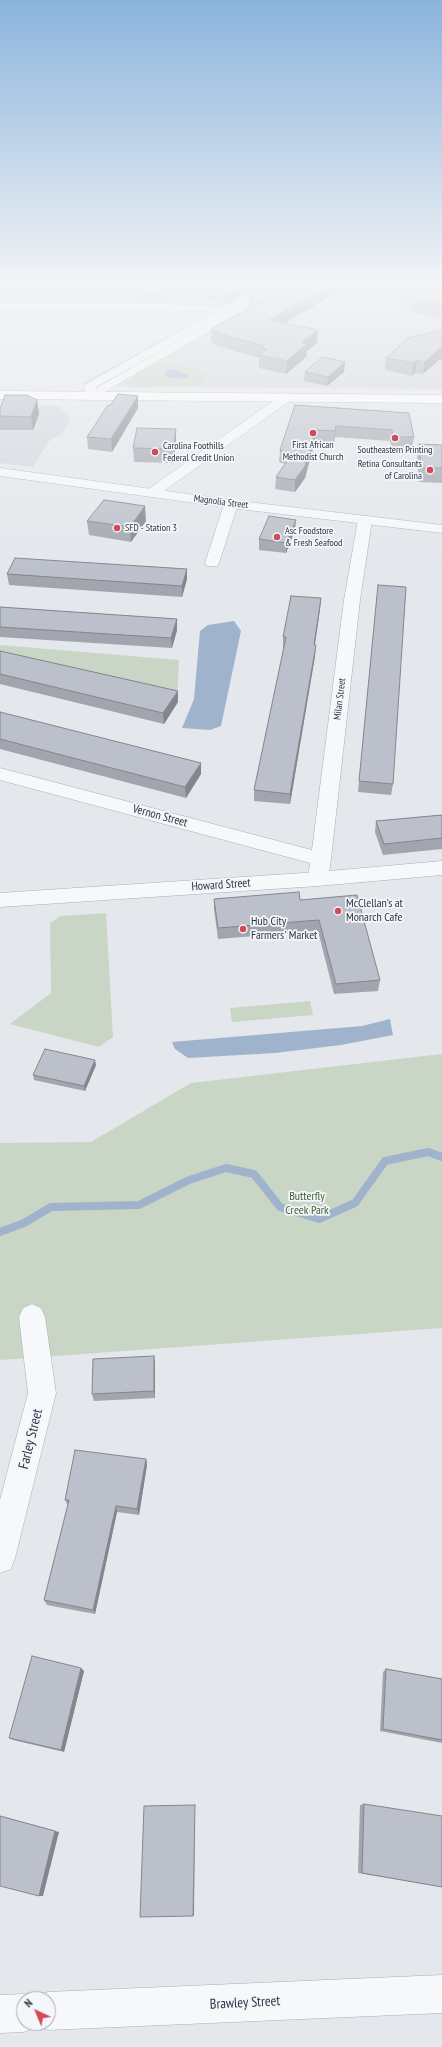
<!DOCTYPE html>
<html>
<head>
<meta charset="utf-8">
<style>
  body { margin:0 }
  #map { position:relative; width:442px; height:2047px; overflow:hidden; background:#e4e7ec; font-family:"PT Sans Narrow",sans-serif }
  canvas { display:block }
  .north { position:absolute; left:16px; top:1991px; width:40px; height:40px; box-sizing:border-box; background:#f4f6f9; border:1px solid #a4a8b1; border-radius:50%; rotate:316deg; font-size:11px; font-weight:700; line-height:16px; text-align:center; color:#2b3445 }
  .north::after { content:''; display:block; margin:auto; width:14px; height:18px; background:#d1495b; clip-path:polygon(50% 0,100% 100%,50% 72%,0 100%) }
</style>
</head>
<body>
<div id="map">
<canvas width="442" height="2047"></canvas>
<div class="north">N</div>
</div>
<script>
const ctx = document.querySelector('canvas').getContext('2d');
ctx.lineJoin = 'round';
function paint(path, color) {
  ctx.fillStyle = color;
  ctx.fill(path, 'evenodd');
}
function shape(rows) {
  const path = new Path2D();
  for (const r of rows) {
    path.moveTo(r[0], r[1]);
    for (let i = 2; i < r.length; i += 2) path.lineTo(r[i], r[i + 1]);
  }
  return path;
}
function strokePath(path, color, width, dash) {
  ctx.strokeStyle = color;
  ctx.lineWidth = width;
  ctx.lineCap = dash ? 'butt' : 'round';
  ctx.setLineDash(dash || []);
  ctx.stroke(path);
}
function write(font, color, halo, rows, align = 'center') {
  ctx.font = font + ' "PT Sans Narrow",sans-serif';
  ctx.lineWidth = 3.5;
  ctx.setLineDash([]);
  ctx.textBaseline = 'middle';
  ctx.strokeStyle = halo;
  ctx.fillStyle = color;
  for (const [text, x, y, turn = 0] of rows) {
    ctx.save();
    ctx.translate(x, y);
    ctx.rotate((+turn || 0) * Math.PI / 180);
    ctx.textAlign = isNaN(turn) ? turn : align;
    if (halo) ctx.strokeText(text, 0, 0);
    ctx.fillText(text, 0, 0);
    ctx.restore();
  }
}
const built = shape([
  [0,282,442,282,442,389,131,387,81,384,211,313,212,306,0,305],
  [0,405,58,406,71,418,62,434,50,440,33,467,0,463]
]);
const green = shape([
  [180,282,219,282,195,295,179,288],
  [161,362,191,367,206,374,202,387,131,387,124,383],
  [0,645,179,660,177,696,0,659],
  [106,913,113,1037,99,1047,10,1024,51,993,50,923,61,916],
  [310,1001,313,1015,232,1022,230,1008],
  [442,1054,442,1328,0,1360,0,1143,91,1142,191,1083]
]);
const water = shape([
  [168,370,178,370,190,377,182,379,167,377,164,374],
  [234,621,241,631,221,726,210,730,182,728,194,699,200,631,208,625],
  [390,1019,393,1035,341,1045,275,1053,188,1058,175,1049,172,1042,362,1026]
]);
const stream = shape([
  [0,1232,24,1223,51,1207,139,1205,189,1180,226,1168,254,1174,280,1207,319,1219,355,1203,385,1161,428,1152,442,1157]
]);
const minor = shape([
  [268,282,295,282,92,399,86,395,84,386,86,384,214,312,170,310,0,310,0,304,170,304,224,307,268,282],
  [202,328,96,388,96,387,202,328],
  [287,393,291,394,293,397,291,400,157,496,147,496,145,493,147,490,283,394,287,393],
  [231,500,236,501,238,504,219,563,217,566,207,566,205,563,224,504,226,501,231,500],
  [365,516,370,517,372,520,360,600,331,859,328,879,325,884,318,886,311,884,308,879,310,863,0,780,0,768,312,850,344,600,358,520,360,517,365,516],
  [32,1304,41,1308,45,1317,56,1393,15,1558,11,1569,0,1573,0,1500,28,1393,19,1317,23,1308,32,1304],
  [442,1975,442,2013,48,2030,38,2026,24,2032,0,2033,0,1995,24,1994,34,1998,48,1992,442,1975],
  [24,1999,48,1999,48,2023,24,2023,24,1999]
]);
const tertiary = shape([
  [0,468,231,500,442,525,442,533,231,508,0,476,0,468],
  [442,861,442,875,318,886,0,907,0,893,318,872,442,861]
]);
const primary = shape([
  [0,391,442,395,442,403,0,399,0,391]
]);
const wall = shape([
  [138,282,169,282,168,300,137,300,137,291],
  [206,282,264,282,226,304,201,298,200,285],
  [442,282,442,318,411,312,412,306,399,303,401,288],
  [349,285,284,323,317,343,307,351,306,357,286,374,259,368,259,358,214,345,214,343,211,342,211,329,249,308,249,298],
  [386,358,439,360,423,374,415,373,412,376,385,370],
  [345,362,344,372,327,386,304,381,305,372],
  [138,396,138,408,112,452,88,449,87,437,110,406],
  [37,400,39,414,33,430,0,430,0,409],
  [295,405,409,413,414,437,412,449,392,449,390,441,335,437,334,443,315,441,305,478,295,492,275,489,276,477,285,464,279,462,280,450],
  [176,429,176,443,173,463,134,462,133,448],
  [419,444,442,445,442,483,419,482,417,458],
  [87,521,146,521,131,542,89,535],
  [295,530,286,553,259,550,259,539],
  [187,569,187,579,182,597,9,585,7,574],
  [377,595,393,784,391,795,358,792],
  [321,598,320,609,315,645,315,656,290,804,254,801,254,790,284,648,283,648,283,637],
  [0,607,177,619,177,630,172,648,0,637],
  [0,651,178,691,178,702,164,724,0,684],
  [0,712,201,774,186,798,0,749],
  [442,815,442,849,383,855,375,832,376,821],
  [214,899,300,900,380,980,378,991,334,994,318,931,218,939,214,909],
  [96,1065,85,1091,34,1080,33,1075],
  [155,1363,155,1398,94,1401,92,1394],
  [146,1459,147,1465,139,1515,117,1512,95,1614,47,1605,44,1600,68,1506,65,1500],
  [81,1668,84,1671,64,1752,13,1740,9,1738],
  [386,1669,442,1679,442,1743,380,1731,383,1672],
  [364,1804,442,1887,358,1873,360,1805]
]);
const shadedWall = shape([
  [168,282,169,282,168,300],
  [243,282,264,282,226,304,226,292],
  [333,282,349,282,349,285,268,333,269,320],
  [318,330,317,343,307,351,306,357,286,374,287,361,301,343],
  [440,348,442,348,442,359,439,360,423,374,425,362],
  [417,360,415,373,412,376,414,363],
  [345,362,344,372,327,386,328,377],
  [138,396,138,408,112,452,111,439],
  [37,400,39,414,33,430,31,417],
  [336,426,335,437,334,443,335,431],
  [176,429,176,443,173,463,173,449],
  [315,430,315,441,305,478,295,492,295,480],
  [145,506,146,521,131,542,130,527],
  [296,520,295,530,286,553,286,543],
  [187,569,187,579,182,597,182,586],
  [321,598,320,609,313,656,314,645],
  [177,619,177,630,172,648,171,638],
  [316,645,315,656,290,804,290,794],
  [178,691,178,702,164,724,163,713],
  [201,763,201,774,186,798,185,787],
  [95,1060,96,1065,85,1091,84,1086],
  [154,1356,155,1363,155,1398,154,1391],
  [146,1459,147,1465,139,1515,137,1509],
  [116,1506,117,1512,95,1614,93,1610],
  [81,1668,84,1671,64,1752,61,1750],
  [195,1805,195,1806,194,1915,193,1916],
  [0,1816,59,1832,43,1896,39,1896]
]);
const building = shape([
  [138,282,168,282,168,291,137,291,138,282],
  [206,282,243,282,226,292,200,285,206,282],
  [276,282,333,282,269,320,318,330,301,343,307,344,287,361,259,355,267,349,262,348,264,346,214,332,217,331,211,329,262,301,249,298,276,282],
  [408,282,442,282,442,302,413,297,419,292,401,288,408,282],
  [442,330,442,348,440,348,425,362,417,360,414,363,386,358,408,338,442,330],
  [322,357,345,362,328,377,305,372,322,357],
  [118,394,138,396,111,439,87,437,108,405,110,406,118,394],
  [5,395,27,395,37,400,31,417,0,416,0,409,5,395],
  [295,405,409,413,414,437,393,437,392,430,336,426,335,431,315,430,305,466,295,480,276,477,292,454,280,450,295,405],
  [137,428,176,429,173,449,133,448,137,428],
  [419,444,442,445,442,468,421,468,419,444],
  [104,500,145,506,130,527,87,521,104,500],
  [269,516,296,520,286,543,259,539,269,516],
  [15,558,187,569,182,586,7,574,15,558],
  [378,585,406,587,393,784,359,781,378,585],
  [291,596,321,598,314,645,316,645,290,794,254,790,286,637,283,637,291,596],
  [0,607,177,619,171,638,0,627,0,607],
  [0,651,178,691,163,713,0,674,0,651],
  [0,712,201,763,185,787,0,739,0,712],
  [442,815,442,838,384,844,376,821,442,815],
  [299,892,300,900,357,895,380,980,336,984,319,920,218,928,214,899,299,892],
  [45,1049,95,1060,84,1086,33,1075,45,1049],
  [154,1356,154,1391,92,1394,93,1359,154,1356],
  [75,1450,146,1459,137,1509,116,1506,93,1610,44,1600,69,1500,65,1500,75,1450],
  [32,1656,81,1668,61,1750,9,1738,32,1656],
  [386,1669,442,1679,442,1740,383,1729,386,1669],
  [364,1804,442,1816,442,1887,362,1873,364,1804],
  [195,1805,193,1916,140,1917,144,1806,195,1805],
  [0,1816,55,1831,39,1896,0,1886,0,1816]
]);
const markers = [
  [313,433,4,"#d1495b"],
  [395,438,4,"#d1495b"],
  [155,452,4,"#d1495b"],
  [430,470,4,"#d1495b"],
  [117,528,4,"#d1495b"],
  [277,537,4,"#d1495b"],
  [338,911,4,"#d1495b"],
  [243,929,4,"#d1495b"]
];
const farPoinames = [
  ["First African",313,445,"center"],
  ["Methodist Church",313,457,"center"],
  ["Carolina Foothills",163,446],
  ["Federal Credit Union",163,458],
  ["Southeastern Printing",395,450,"center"],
  ["Retina Consultants",422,464,"right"],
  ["of Carolina",422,476,"right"],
  ["SFD - Station 3",125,528],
  ["Asc Foodstore",285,531],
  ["& Fresh Seafood",285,543]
];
const farStreetnames = [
  ["Magnolia Street",221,502,7],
  ["Milan Street",340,699,-83]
];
const streetNames = [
  ["Vernon Street",160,816,15],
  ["Howard Street",221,885,-4]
];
const poiNames = [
  ["McClellan’s at",346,904],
  ["Monarch Cafe",346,918],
  ["Hub City",251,922],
  ["Farmers' Market",251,936]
];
const parkNames = [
  ["Butterfly",307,1197],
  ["Creek Park",307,1211]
];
const nearStreetnames = [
  ["Farley Street",31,1439,-76],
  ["Brawley Street",245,2003,-3]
];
paint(built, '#d2d6de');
paint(green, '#c9d6c5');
paint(water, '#9fb4cc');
strokePath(stream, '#9fb4cc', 8);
strokePath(minor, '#a9aeb7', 1);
strokePath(tertiary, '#a9aeb7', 1);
strokePath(primary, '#a3abb8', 1);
paint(minor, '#f7f8fa');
paint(tertiary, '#f7f8fa');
paint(primary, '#fff');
paint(wall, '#a1a5ae');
paint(shadedWall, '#83868d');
paint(building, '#bbc0ca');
strokePath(building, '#83868d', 1);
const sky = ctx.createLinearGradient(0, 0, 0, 569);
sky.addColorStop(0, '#8bb4dd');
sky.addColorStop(0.5, '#f3f4f6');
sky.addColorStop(1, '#f3f4f600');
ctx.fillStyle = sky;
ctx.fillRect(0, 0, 442, 569);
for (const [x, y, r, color] of markers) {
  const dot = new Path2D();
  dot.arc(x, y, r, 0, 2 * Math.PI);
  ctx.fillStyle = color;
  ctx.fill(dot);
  strokePath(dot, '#f4f6f9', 1.5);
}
write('10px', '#2b3445', '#f4f6f9', farPoinames, 'left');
write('10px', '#2b3445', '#f4f6f9', farStreetnames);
write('12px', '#2b3445', '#f4f6f9', streetNames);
write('12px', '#2b3445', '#f4f6f9', poiNames, 'left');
write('12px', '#3f6138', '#f4f6f9', parkNames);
write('14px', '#2b3445', '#f4f6f9', nearStreetnames);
</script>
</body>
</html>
